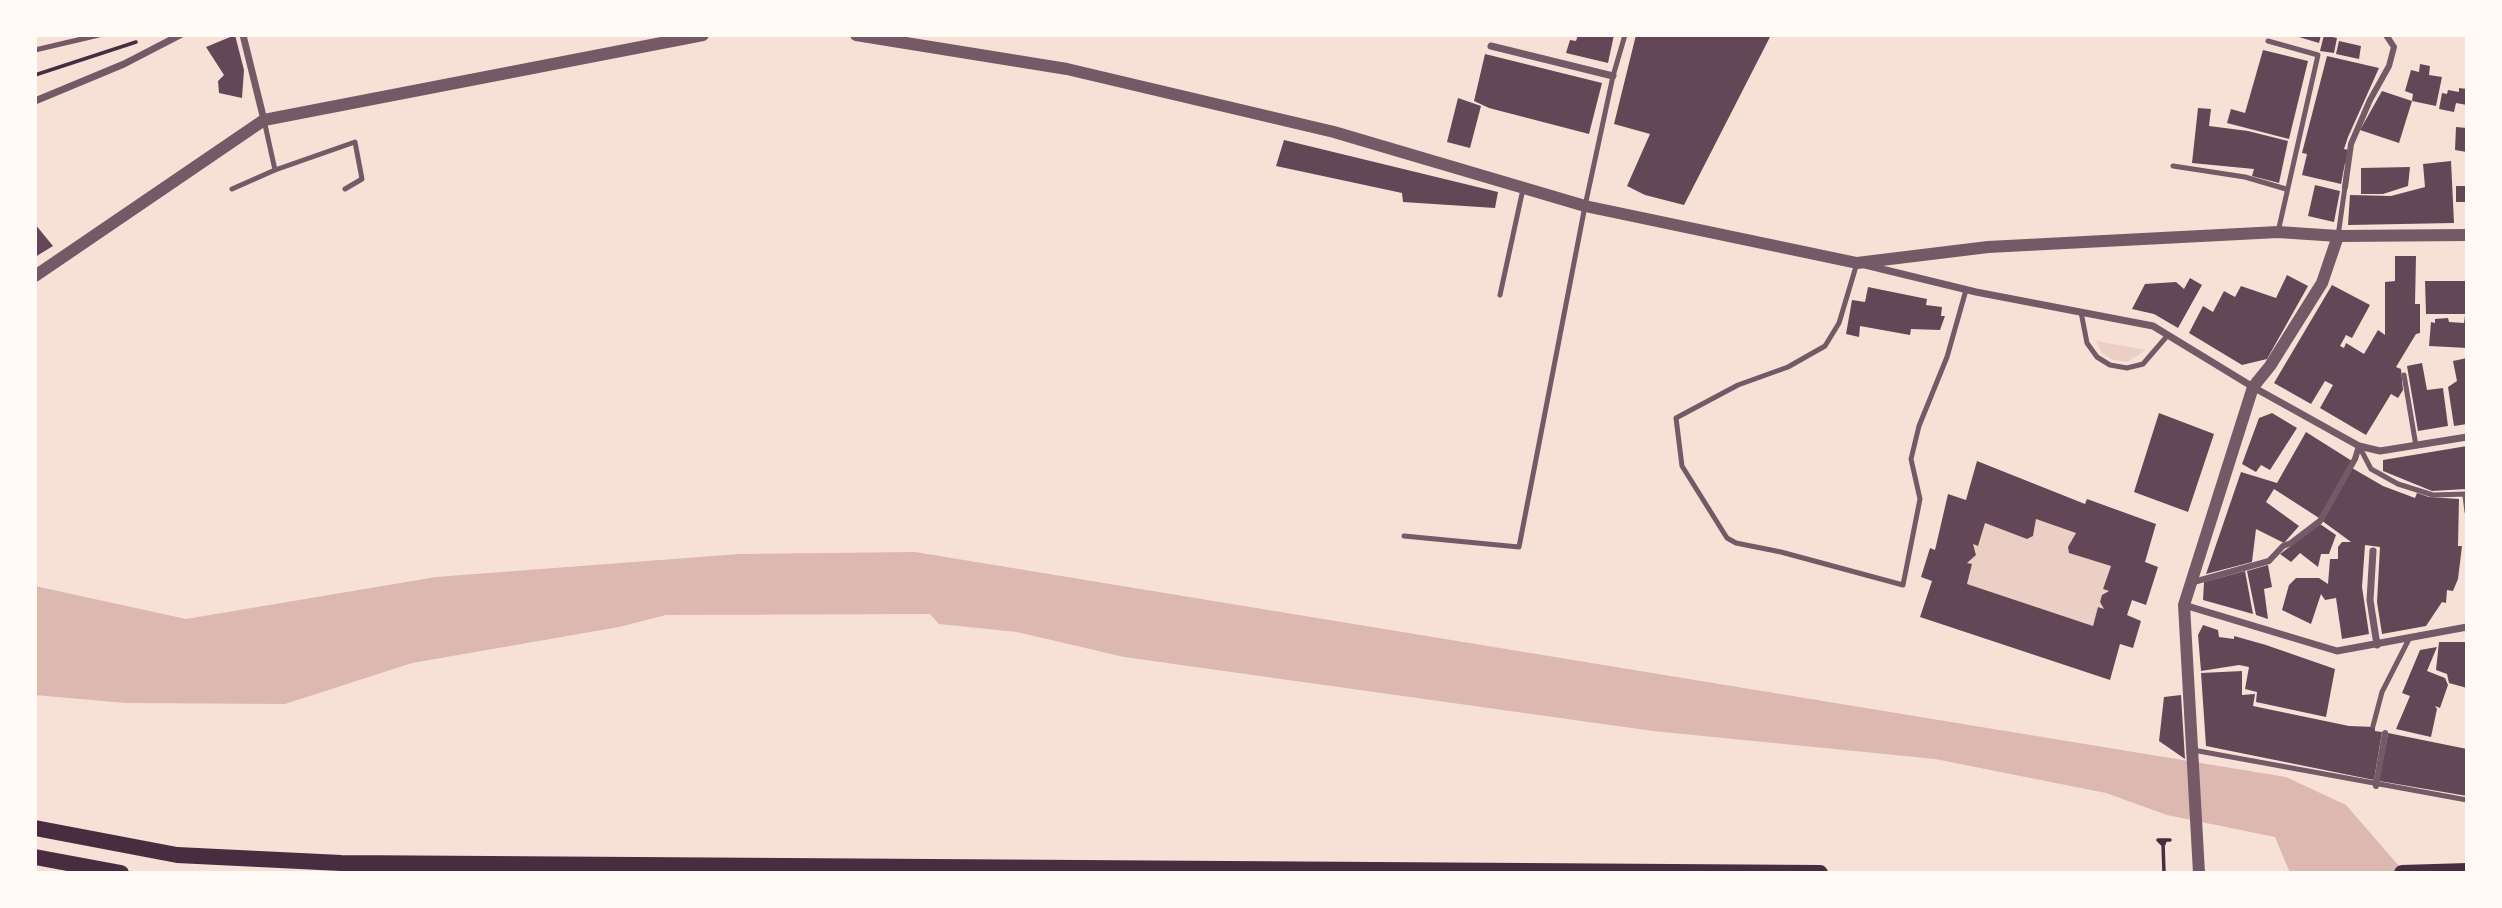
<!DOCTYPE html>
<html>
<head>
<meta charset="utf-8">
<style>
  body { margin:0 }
  #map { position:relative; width:2502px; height:908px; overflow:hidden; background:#f7e1d7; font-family:"DM Sans",sans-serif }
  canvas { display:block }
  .frame { position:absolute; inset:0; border:37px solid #fffaf5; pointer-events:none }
</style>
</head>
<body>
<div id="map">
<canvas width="2502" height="908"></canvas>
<div class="frame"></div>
</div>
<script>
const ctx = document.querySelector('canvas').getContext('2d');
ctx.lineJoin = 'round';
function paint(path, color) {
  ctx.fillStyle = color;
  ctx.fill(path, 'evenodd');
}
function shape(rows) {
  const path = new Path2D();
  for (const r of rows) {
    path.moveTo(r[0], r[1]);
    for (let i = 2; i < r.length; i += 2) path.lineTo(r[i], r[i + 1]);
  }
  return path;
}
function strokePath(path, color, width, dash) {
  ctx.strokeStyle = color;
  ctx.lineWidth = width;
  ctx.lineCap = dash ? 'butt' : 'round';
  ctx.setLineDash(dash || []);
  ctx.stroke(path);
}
const green = shape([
  [2096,341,2146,350,2127,362,2114,360,2102,353],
  [2036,519,2076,533,2068,547,2069,553,2111,566,2103,589,2109,591,2102,595,2100,602,2104,609,2098,608,2093,626,1967,584,1972,565,1967,563,1976,555,1973,544,1978,546,1985,523,2027,539,2033,536]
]);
const water = shape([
  [915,552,2286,777,2346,805,2405,873,2290,873,2275,837,2167,815,2106,793,1935,759,1653,731,1124,657,1017,632,939,624,930,614,666,615,619,627,412,663,285,704,125,703,35,695,35,586,186,619,436,577,739,554]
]);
const building = shape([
  [235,35,244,70,242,98,219,93,218,81,224,75,206,47],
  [1578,35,1614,35,1608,63,1566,53,1570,40,1576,41],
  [1636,35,1771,35,1684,205,1645,195,1627,186,1650,134,1614,124],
  [2292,35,2321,35,2319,43],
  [2324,35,2337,38,2334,53,2320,51],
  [2339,41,2361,46,2359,59,2336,54],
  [2263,50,2308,61,2289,139,2227,123,2231,109,2245,113],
  [1485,54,1602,83,1589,134,1489,108,1474,101],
  [2327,56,2379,68,2348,137,2344,149,2349,150,2347,163,2345,163,2341,184,2302,175,2307,154,2302,153],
  [2420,64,2430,66,2429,75,2442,77,2436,106,2412,101,2413,94,2405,91,2411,70,2419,72],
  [2459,88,2467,89,2467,105,2456,103,2454,112,2439,109,2442,93,2447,94,2448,90,2459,92],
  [2382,91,2412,101,2399,143,2360,130],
  [1458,98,1481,106,1470,148,1447,142],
  [2198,108,2211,109,2209,126,2248,131,2288,141,2279,183,2252,176,2254,169,2192,163],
  [2456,127,2467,128,2467,152,2455,150],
  [1284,140,1498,192,1495,208,1403,202,1402,193,1276,166],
  [2451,161,2454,223,2348,225,2350,195,2391,196,2425,187,2423,164],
  [2410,167,2408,186,2383,194,2361,194,2361,168],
  [2315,185,2340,191,2334,222,2308,216],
  [2456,186,2467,186,2467,202,2456,202],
  [35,224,53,246,35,257],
  [2395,256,2416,256,2415,304,2420,304,2420,333,2416,334,2396,367,2401,369,2403,390,2398,398,2391,394,2366,435,2320,408,2333,385,2325,381,2311,404,2274,383,2332,285,2370,305,2352,338,2346,335,2340,346,2344,348,2346,343,2364,354,2378,330,2385,335,2385,282,2395,281],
  [2287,275,2308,286,2267,359,2242,365,2189,333,2203,306,2213,312,2224,291,2235,297,2241,286,2276,298],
  [2190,278,2202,285,2178,328,2154,314,2132,309,2145,284,2176,282,2184,289],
  [2425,281,2467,281,2467,314,2426,314],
  [1868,287,1927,299,1926,305,1942,307,1941,316,1945,316,1940,330,1911,329,1910,335,1860,326,1859,337,1846,334,1852,300,1865,302],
  [2465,315,2467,348,2429,346,2431,322,2435,323,2435,319,2448,318,2449,322,2464,323],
  [2467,358,2467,424,2454,426,2448,387,2457,381,2453,361],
  [2422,363,2427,390,2443,388,2448,426,2418,431,2407,366],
  [2159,413,2214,434,2188,512,2134,492],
  [2272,413,2297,428,2270,470,2261,465,2256,472,2242,464,2259,418],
  [2306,432,2352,461,2319,518,2274,489,2266,502,2299,526,2284,543,2256,529,2252,562,2206,574,2241,472,2277,483],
  [2467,446,2466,489,2432,491,2383,471,2383,460],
  [1977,461,2085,504,2087,499,2156,524,2145,562,2158,567,2146,605,2132,600,2127,615,2141,621,2133,648,2120,644,2110,680,1920,617,1932,581,1921,577,1930,548,1935,550,1948,494,1966,500],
  [2036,519,2076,533,2068,547,2069,553,2111,566,2103,589,2109,591,2102,595,2100,602,2104,609,2098,607,2093,626,1967,584,1972,564,1967,563,1976,555,1973,544,1978,546,1985,523,2027,539,2033,536],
  [2352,468,2383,486,2415,498,2417,493,2429,497,2459,499,2458,546,2462,546,2458,579,2453,591,2447,590,2446,603,2442,602,2426,626,2382,634,2377,602,2380,547,2365,545,2362,587,2369,634,2342,639,2336,598,2325,600,2321,594,2311,624,2282,610,2289,585,2296,578,2319,578,2328,584,2330,559,2338,559,2338,547,2342,542,2351,542,2321,520],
  [2320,524,2336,535,2329,554,2321,554,2318,567,2300,553,2291,562,2280,554],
  [2268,565,2272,587,2264,589,2268,619,2256,615,2247,571],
  [2245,571,2253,614,2203,600,2204,582],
  [2203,625,2218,630,2219,637,2234,639,2234,636,2266,645,2335,669,2326,717,2256,702,2257,692,2245,689,2249,667,2239,665,2201,671,2198,635],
  [2439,642,2467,642,2467,688,2449,683,2447,674,2436,670],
  [2437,647,2427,671,2445,678,2448,685,2440,708,2435,706,2437,709,2431,737,2396,729,2410,696,2402,693,2420,650],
  [2242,671,2242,695,2255,694,2253,706,2349,726,2375,727,2375,731,2382,732,2374,780,2206,746,2201,673],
  [2181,695,2185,759,2159,741,2164,697],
  [2388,733,2467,749,2467,796,2379,781]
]);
const path = shape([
  [35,75,136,42],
  [2164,873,2163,843,2160,841,2165,841,2164,844,2162,844,2158,840,2170,840]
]);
const service = shape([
  [2268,41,2318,55,2278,232],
  [35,50,99,35],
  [264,120,275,170],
  [2173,166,2245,177,2286,189],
  [232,189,275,170,355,142,362,179,345,189],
  [2338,236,2345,187],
  [1857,263,1839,323,1825,346,1788,367,1738,385,1676,418,1682,466,1727,538,1736,543,1781,552,1903,585,1920,499,1911,459,1919,426,1947,357,1966,290],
  [1500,295,1523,189],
  [2081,312,2087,343,2097,357,2110,365,2127,368,2143,364,2168,335],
  [2404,375,2416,446],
  [2359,446,2371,469,2398,484,2433,495,2467,494],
  [2465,496,2467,512],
  [1404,536,1519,547,1585,206,1613,76,1625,35],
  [2373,726,2382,692,2409,639],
  [2193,750,2467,800]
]);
const pedestrian = shape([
  [2345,187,2351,144,2370,100,2389,66,2394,47,2386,35],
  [2190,583,2269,561,2283,546,2291,543,2320,521,2355,459,2359,446],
  [2376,786,2385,733]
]);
const minor = shape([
  [243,35,264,120],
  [1491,46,1613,76],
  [35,101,124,64,180,35],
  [1865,265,1976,292,2153,326,2253,387,2359,446,2380,451,2467,437],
  [2373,551,2370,600,2377,645],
  [2184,605,2337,651,2467,627]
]);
const tertiary = shape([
  [856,35,1067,69,1334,132,1585,206,1857,263,1988,247,2278,232,2338,236,2467,235],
  [35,276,264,120,703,35],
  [2199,873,2184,605,2253,387,2270,366,2322,283,2338,236]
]);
const primary = shape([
  [35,828,177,855,341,863,1820,873],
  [35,857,121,873],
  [2402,873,2467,871]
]);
paint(green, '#ebcfc5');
paint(water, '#dcb8b0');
paint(building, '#644757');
strokePath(path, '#4a2c40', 3.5);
strokePath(service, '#755966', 5);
strokePath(pedestrian, '#755966', 6);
strokePath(minor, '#755966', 7);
strokePath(tertiary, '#755966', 12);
strokePath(primary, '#4a2c40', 16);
</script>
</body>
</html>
